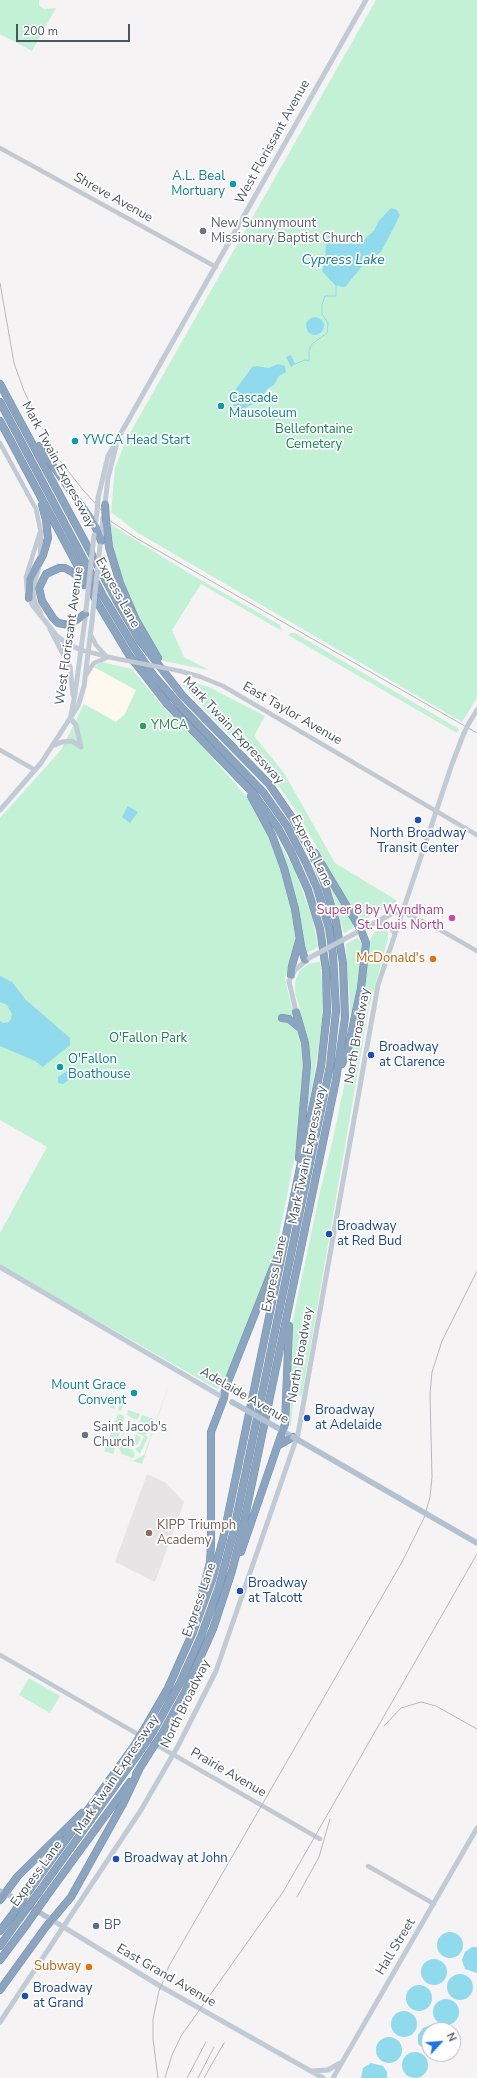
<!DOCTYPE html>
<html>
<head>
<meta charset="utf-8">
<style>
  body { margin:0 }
  #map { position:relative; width:477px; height:2078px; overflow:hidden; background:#f5f3f3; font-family:"Nunito Sans",sans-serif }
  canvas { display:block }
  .north { position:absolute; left:421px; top:2022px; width:40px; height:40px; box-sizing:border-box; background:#fff; border:1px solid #b7bbc0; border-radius:50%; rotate:64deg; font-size:11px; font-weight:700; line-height:16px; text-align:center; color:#4a5661 }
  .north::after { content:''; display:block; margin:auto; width:14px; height:18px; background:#1a73e8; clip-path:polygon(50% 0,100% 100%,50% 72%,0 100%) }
  .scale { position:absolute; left:16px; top:24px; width:114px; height:18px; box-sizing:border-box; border:2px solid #4a5661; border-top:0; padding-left:5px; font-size:12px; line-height:14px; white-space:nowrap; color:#4a5661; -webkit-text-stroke:3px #fff; paint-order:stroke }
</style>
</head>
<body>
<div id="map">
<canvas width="477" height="2078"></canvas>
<div class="north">N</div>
<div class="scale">200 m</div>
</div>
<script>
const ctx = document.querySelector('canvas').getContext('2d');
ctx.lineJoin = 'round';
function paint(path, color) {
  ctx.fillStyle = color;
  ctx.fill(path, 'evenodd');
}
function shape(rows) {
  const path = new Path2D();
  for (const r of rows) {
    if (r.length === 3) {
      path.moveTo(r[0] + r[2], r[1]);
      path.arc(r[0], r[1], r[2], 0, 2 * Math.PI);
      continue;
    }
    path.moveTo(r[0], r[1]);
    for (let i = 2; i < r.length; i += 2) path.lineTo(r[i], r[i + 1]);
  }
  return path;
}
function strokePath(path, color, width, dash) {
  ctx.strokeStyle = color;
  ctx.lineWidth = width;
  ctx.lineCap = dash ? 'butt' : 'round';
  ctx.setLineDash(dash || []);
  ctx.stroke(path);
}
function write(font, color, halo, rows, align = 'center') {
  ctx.font = font + ' "Nunito Sans",sans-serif';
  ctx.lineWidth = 3.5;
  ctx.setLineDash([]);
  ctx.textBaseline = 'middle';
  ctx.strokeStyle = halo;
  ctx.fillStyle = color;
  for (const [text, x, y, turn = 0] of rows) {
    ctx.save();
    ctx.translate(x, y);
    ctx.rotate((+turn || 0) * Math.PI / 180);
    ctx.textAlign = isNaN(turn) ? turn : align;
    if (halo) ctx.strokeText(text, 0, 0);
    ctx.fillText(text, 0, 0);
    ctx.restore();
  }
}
const commercial = shape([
  [94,667,136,690,120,724,84,704,90,674]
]);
const education = shape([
  [147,1474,166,1483,184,1502,155,1582,115,1562]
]);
const green = shape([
  [0,0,39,0,39,5,44,9,56,8,32,51,0,34],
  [376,0,477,0,477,698,462,722,138,533,111,512,115,468,126,440],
  [110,524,187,572,280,625,282,631,201,584,172,630,184,657,209,670,163,661,143,629,116,566,110,535],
  [291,633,295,633,459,729,457,733,288,635],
  [102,662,132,669,162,706,202,746,252,803,270,835,286,880,297,936,285,979,303,1055,305,1074,298,1141,275,1255,225,1384,217,1389,0,1265,0,1233,47,1147,0,1120,0,818,61,750,84,704,116,722,125,714,136,690,94,667],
  [186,680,209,687,265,716,254,736,284,773,335,863,396,900,396,902,363,920,357,917,296,811,281,789,262,766,218,724,182,684],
  [266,819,294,868,312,917,318,947,307,953,306,953,302,941],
  [327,875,354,923,353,928,344,933],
  [383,928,388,932,388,939,369,1007,302,1395,293,1400,291,1426,288,1420,291,1328,320,1192,333,1139,365,985,370,941,374,932],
  [357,938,361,942,361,958,359,987,351,1023,346,944],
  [320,962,323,994,322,1027,313,1082,304,1127,308,1094,300,1008,295,994,295,981,300,970,311,963],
  [170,1381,142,1464,115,1455,132,1461,144,1455],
  [124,1392,126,1394,121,1411,118,1410,119,1406,116,1405,114,1409,110,1407,110,1404,114,1405,118,1395,123,1396],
  [128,1410,140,1414,137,1420,127,1415],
  [118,1414,123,1415,124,1419,113,1454,104,1451],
  [142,1415,154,1419,150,1431,145,1430,145,1427,144,1429,138,1427],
  [127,1425,135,1429,134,1432,125,1429,122,1440,127,1448,133,1450,135,1456,132,1458,122,1454,118,1446,122,1445,121,1438],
  [137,1429,148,1433,145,1435,148,1437,140,1454,135,1449,140,1446,144,1436,136,1433],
  [136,1434,141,1438,138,1444,132,1447],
  [29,1678,60,1696,50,1713,19,1695]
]);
const water = shape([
  [391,208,397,210,400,215,381,252,364,264,345,287,336,286,322,271,325,259,326,241,329,235,334,234,348,244,362,241,374,231,378,222],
  [315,326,9],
  [291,355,295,364,291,367,286,357],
  [278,364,285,366,286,372,279,376,274,385,267,389,261,400,243,409,234,406,230,400,231,396,252,367,256,366,269,368],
  [128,806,138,812,130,823,122,817],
  [0,976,12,982,26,1000,70,1038,70,1045,43,1067,35,1061,0,1046,0,1021,3,1023,9,1022,11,1019,12,1014,7,1005,0,1002],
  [74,1066,77,1069,76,1074,63,1084,58,1083,58,1077],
  [450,1945,13],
  [472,1947,477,1947,477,1973,465,1969,462,1960,465,1952],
  [434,1972,13],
  [460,1987,13],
  [419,1998,13],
  [446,2012,13],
  [404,2024,13],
  [431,2025,440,2030,429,2030,428,2052,418,2044,418,2035,423,2028],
  [389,2050,13],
  [415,2065,13],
  [371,2063,383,2066,387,2072,387,2078,361,2078,363,2068]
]);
const stream = shape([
  [295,364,305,360,309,361,309,350,312,344,327,333,328,323,322,314,322,305,325,296,336,296,336,286]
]);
const tertiary = shape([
  [0,148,216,267],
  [0,443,36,509,41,533,40,557],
  [39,568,33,589,34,599,41,614],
  [27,591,26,577,40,532],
  [90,633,96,645,106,656],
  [81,650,113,658],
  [180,671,201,677,223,686,477,835],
  [86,675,94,663,109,657],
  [0,750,35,770],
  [402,912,437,928,477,951],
  [0,1655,320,1839],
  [368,1866,434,1904]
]);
const secondary = shape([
  [98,498,108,456,366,0],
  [105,504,108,478,116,446],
  [95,527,97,512],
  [101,537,103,518],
  [29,598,33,606,57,636,66,643,81,650],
  [50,629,70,667,73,695],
  [71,715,75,694,86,612],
  [70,718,76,725,81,747],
  [469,723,477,710],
  [55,745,62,742,72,741,81,747],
  [0,810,41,763,78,706,84,686,92,621],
  [378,922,390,926,395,934],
  [352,935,393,913,402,912],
  [296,1012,289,981,295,970,308,959],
  [0,1267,224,1398],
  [52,1920,160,1986,323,2078],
  [0,2022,141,1810,178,1746,216,1671,298,1434,378,985,452,764,464,733],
  [312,2071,328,2070,340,2063],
  [333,2078,477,1828]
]);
const primary = shape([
  [276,1427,293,1437],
  [0,1891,17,1899,52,1920]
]);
const motorway = shape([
  [0,384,119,605,140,641,182,695,269,784,293,819,313,856,324,882,336,922,343,963,345,1018,336,1080,241,1536,232,1571,213,1629,185,1692,162,1734],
  [0,402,102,594,134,647,154,676,181,707,263,792,287,826,306,863,317,888,329,928,333,955,336,1011,330,1066,233,1534,219,1587,200,1639,180,1683,154,1730],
  [0,421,97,602,129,655,168,705,254,794,278,828,291,852,308,890,320,929,326,970,327,1012,321,1066,223,1539,212,1580,193,1632,168,1688,146,1726],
  [39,446,90,518,97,530,101,541],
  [106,521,109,547,120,583,136,620,158,658],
  [84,585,74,573,65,568,59,568,46,574,39,588,42,601,53,618,58,623,69,625,85,614],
  [29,598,30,579,43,555,48,538,46,520,42,505],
  [251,796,272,835,284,868,295,909,301,946,305,960],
  [315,853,361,930,366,943,361,988,348,1049,342,1064],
  [291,975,292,966,299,941],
  [296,1012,305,1043,307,1065,299,1158],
  [282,1018,289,1019,300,1028],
  [279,1445,293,1437],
  [241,1552,285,1424,289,1326],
  [200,1603,210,1562,211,1544,211,1432,224,1398,225,1389,279,1253],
  [136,1774,148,1755],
  [31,1888,134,1746],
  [39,1892,141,1750],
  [46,1897,130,1782],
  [0,1900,18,1876,82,1813],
  [0,1931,12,1915],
  [0,1946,19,1919],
  [0,1960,27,1924],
  [0,1990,45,1928,71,1897,124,1802,139,1770]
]);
const rail = shape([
  [0,283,14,363,24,391,56,456,84,491,112,522,136,538,477,733],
  [384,1726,401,1708,421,1702,436,1706,477,1729],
  [297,1897,319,1857,330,1819],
  [158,2078,153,2039,153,2019,159,1991,169,1966,402,1562,424,1518,430,1497,432,1477,430,1394,432,1372,442,1341,477,1271],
  [165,2078,172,2055,181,2036,283,1892,477,1554],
  [187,2078,206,2042],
  [198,2078,214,2047],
  [204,2078,224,2043]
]);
const tertiaryBridge = shape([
  [113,658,180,671]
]);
const secondaryBridge = shape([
  [97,512,98,498],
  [86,610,94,535],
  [92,621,100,546],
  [464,733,469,723],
  [309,958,352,935]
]);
const primaryBridge = shape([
  [232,1402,276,1427],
  [293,1437,477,1543]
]);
const motorwayBridge = shape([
  [105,504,106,521],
  [134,1746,146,1726],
  [141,1750,154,1730],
  [148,1755,162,1734],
  [12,1915,31,1888],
  [19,1919,39,1892],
  [27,1924,46,1897]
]);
const markers = [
  [233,184,4,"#0f9aa8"],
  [203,231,4,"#6b7280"],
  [221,406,4,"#0f9aa8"],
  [75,441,4,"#0f9aa8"],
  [143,726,4,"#2e9e5b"],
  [418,820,4,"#1a4fb4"],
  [452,918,4,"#d1479c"],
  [433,959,4,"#e8710a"],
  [371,1055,4,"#1a4fb4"],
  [60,1067,4,"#0f9aa8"],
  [329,1234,4,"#1a4fb4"],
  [134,1393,4,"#0f9aa8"],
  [307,1418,4,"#1a4fb4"],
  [85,1435,4,"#6b7280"],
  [149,1533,4,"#8d6e63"],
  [240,1591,4,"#1a4fb4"],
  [116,1859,4,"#1a4fb4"],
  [96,1926,4,"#5c6f8a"],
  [89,1967,4,"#e8710a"],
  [25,1996,4,"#1a4fb4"]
];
const streetNames = [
  ["West Florissant Avenue",273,142,-61],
  ["Shreve Avenue",113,198,29],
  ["Mark Twain Expressway",58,465,62],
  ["Express Lane",117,593,61],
  ["West Florissant Avenue",70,636,-82],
  ["East Taylor Avenue",292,714,30],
  ["Mark Twain Expressway",233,731,47],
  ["Express Lane",311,851,64],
  ["North Broadway",358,1036,-80],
  ["Mark Twain Expressway",308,1155,-78],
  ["Express Lane",275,1274,-78],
  ["North Broadway",301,1355,-80],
  ["Adelaide Avenue",244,1396,30],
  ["Express Lane",200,1600,-71],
  ["North Broadway",186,1704,-64],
  ["Prairie Avenue",228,1773,30],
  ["Mark Twain Expressway",117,1775,-56],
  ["Express Lane",37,1874,-54],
  ["Hall Street",396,1947,-59],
  ["East Grand Avenue",166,1976,30]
];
const cultureNames = [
  ["A.L. Beal",225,177,"right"],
  ["Mortuary",225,192,"right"],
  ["Cascade",229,399],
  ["Mausoleum",229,414],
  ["YWCA Head Start",83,441],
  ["O'Fallon",68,1060],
  ["Boathouse",68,1075],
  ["Mount Grace",126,1386,"right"],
  ["Convent",126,1401,"right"]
];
const worshipNames = [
  ["New Sunnymount",211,224],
  ["Missionary Baptist Church",211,239],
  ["Saint Jacob's",93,1428],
  ["Church",93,1443]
];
const parkNames = [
  ["Bellefontaine",314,430],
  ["Cemetery",314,445],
  ["O'Fallon Park",148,1039]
];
const leisureNames = [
  ["YMCA",151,726]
];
const transitNames = [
  ["North Broadway",418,834,"center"],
  ["Transit Center",418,849,"center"],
  ["Broadway",379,1048],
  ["at Clarence",379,1063],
  ["Broadway",337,1227],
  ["at Red Bud",337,1242],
  ["Broadway",315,1411],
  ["at Adelaide",315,1426],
  ["Broadway",248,1584],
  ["at Talcott",248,1599],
  ["Broadway at John",124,1859],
  ["Broadway",33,1989],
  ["at Grand",33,2004]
];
const hotelNames = [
  ["Super 8 by Wyndham",444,911],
  ["St. Louis North",444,926]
];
const foodNames = [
  ["McDonald's",425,959],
  ["Subway",81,1967]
];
const educationNames = [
  ["KIPP Triumph",157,1526],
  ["Academy",157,1541]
];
const serviceNames = [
  ["BP",104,1926]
];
const waterNames = [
  ["Cypress Lake",343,261]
];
paint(commercial, '#fdf9ef');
paint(education, '#e6e4e5');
paint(green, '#c3f1d5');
paint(water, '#90daee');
strokePath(stream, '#90daee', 1);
strokePath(motorway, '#7690ad', 8);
strokePath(tertiary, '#c1cad2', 4.5);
strokePath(secondary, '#c1cbd6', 5);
strokePath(primary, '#b3c2d1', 5.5);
strokePath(motorway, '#8ba5c1', 7);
strokePath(rail, '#b5b8bd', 1);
strokePath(motorwayBridge, '#7690ad', 8, []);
strokePath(tertiaryBridge, '#c1cad2', 4.5);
strokePath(secondaryBridge, '#c1cbd6', 5);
strokePath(primaryBridge, '#b3c2d1', 5.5);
strokePath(motorwayBridge, '#8ba5c1', 7);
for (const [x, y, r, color] of markers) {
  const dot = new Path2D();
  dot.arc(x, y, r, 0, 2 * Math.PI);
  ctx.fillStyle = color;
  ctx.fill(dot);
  strokePath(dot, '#fff', 1.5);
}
write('13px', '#4a5661', '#fff', streetNames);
write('13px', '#0d838f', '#fff', cultureNames, 'left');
write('13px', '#5b616d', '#fff', worshipNames, 'left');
write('13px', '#17864f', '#fff', parkNames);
write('13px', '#27864d', '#fff', leisureNames, 'left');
write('13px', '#164399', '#fff', transitNames, 'left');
write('13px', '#b23c85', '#fff', hotelNames, 'right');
write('13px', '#c56008', '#fff', foodNames, 'right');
write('13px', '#785e54', '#fff', educationNames, 'left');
write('13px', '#4e5e75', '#fff', serviceNames, 'left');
write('italic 14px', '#0c7c9b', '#fff', waterNames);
</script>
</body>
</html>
